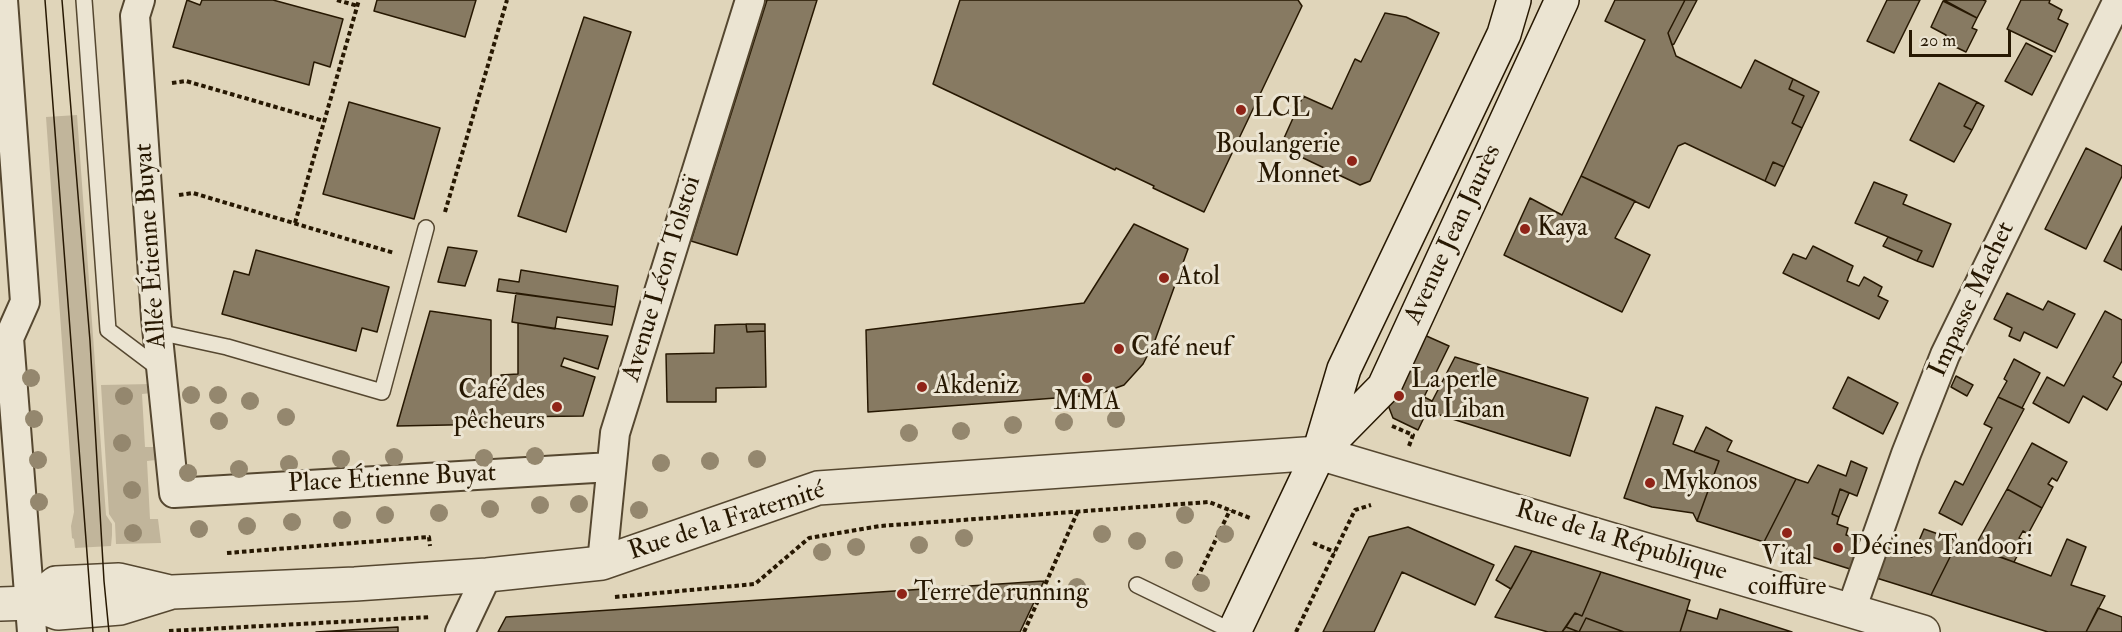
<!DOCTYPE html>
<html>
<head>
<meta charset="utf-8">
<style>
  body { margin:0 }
  #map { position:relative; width:2122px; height:632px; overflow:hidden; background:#e0d5ba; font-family:"IM FELL Double Pica",serif }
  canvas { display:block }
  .scale { position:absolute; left:1909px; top:30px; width:102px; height:27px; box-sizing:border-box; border:3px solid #271802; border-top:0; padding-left:8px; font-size:18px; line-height:21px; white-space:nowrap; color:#271802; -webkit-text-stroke:4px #ebe4d2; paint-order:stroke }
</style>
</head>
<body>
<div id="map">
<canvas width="2122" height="632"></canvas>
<div class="scale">20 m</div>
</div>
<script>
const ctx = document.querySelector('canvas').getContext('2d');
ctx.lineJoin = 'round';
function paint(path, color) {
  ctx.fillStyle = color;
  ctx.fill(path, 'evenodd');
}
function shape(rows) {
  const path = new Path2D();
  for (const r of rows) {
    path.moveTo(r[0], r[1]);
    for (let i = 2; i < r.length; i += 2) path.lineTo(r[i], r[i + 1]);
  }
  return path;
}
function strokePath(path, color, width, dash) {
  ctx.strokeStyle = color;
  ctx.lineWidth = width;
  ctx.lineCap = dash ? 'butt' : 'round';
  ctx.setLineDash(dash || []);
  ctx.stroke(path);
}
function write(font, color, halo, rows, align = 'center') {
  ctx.font = font + ' "IM FELL Double Pica",serif';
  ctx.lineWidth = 6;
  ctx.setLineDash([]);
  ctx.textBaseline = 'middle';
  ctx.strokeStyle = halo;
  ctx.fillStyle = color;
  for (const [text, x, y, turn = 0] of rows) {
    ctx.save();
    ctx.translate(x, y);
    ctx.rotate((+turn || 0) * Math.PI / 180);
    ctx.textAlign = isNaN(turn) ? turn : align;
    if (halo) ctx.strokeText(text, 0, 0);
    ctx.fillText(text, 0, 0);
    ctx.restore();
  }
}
const green = shape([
  [77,115,106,515,112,524,112,535,111,546,75,548,74,539,72,538,71,526,74,512,46,117],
  [152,384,152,393,142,394,145,447,156,447,156,460,147,461,150,519,158,519,161,543,116,544,115,523,109,514,101,385]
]);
const building = shape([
  [187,0,200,5,202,0,273,0,343,19,330,67,314,62,309,85,173,47,187,0],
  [377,0,476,0,465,37,374,11,377,0],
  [767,0,817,0,737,255,691,241,767,0],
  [960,0,1298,0,1302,6,1204,212,1153,188,1154,186,1116,168,1115,170,933,84,960,0],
  [1615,0,1685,0,1668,33,1676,56,1741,88,1755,60,1793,79,1789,89,1804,96,1792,123,1802,128,1784,167,1773,162,1765,181,1685,143,1678,146,1649,208,1581,176,1645,40,1605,21,1615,0],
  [1685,0,1697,0,1674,44,1672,45,1668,33,1685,0],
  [1887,0,1920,0,1894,53,1867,41,1887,0],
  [1944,0,1983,0,1986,1,1977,18,1944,0],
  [2021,0,2050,0,2049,3,2062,10,2058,19,2068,24,2055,52,2007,29,2021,0],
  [1943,1,1977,18,1972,28,1977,30,1966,52,1943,41,1946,35,1931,27,1943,1],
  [1385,13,1406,17,1439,33,1370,181,1360,185,1280,147,1303,96,1332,109,1355,59,1361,62,1385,13],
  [584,17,631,32,566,232,518,216,584,17],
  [2026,43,2052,56,2032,95,2005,81,2026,43],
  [1793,79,1819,92,1802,128,1792,123,1804,96,1789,89,1793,79],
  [1939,83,1977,102,1964,126,1972,130,1954,162,1910,140,1939,83],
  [349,102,440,128,414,219,323,194,349,102],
  [1977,102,1984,106,1972,130,1964,126,1977,102],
  [2086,148,2122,166,2122,176,2086,249,2045,229,2086,148],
  [1773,162,1784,167,1775,186,1765,181,1773,162],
  [1581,176,1635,201,1615,238,1650,255,1622,312,1504,255,1530,198,1562,215,1581,176],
  [1874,182,1907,195,1903,204,1951,224,1933,267,1917,261,1922,251,1855,223,1874,182],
  [1134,224,1188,249,1154,343,1143,364,1124,385,1096,395,868,412,866,330,1084,303,1134,224],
  [2122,226,2122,270,2104,261,2122,226],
  [1888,237,1922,251,1917,261,1883,246,1888,237],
  [1813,246,1853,266,1847,281,1859,286,1864,277,1882,287,1878,296,1888,301,1879,319,1783,273,1793,254,1806,259,1813,246],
  [448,247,477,251,465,286,438,282,448,247],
  [256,250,389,287,377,332,362,328,356,351,222,314,234,271,249,275,256,250],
  [521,270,618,286,615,307,497,291,499,279,519,282,521,270],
  [516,293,615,307,612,325,557,317,555,329,512,322,516,293],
  [2007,293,2043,310,2048,301,2075,314,2057,348,2024,332,2020,341,2009,336,2012,328,1994,319,2007,293],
  [430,311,491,320,491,380,501,381,501,375,518,374,518,323,608,336,598,369,564,358,561,366,595,377,583,416,498,417,498,424,397,426,430,311],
  [2105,311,2122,320,2122,361,2113,377,2122,382,2122,383,2107,410,2083,396,2069,423,2033,403,2047,377,2064,386,2105,311],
  [746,324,747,332,765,331,766,387,716,388,716,402,667,402,666,354,714,353,715,325,746,324],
  [746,324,765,324,765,331,747,332,746,324],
  [1422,334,1449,346,1424,397,1432,401,1418,430,1393,418,1388,405,1422,334],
  [1455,357,1588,398,1570,456,1427,411,1455,357],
  [2014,359,2040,373,2022,408,1998,397,2007,381,2004,379,2014,359],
  [1956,376,1973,385,1967,396,1951,387,1956,376],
  [1848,377,1898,403,1883,434,1833,408,1848,377],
  [1998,397,2024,409,1962,525,1939,513,1955,481,1963,485,1992,428,1984,424,1998,397],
  [1656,407,1683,416,1673,444,1719,461,1697,521,1693,513,1652,507,1624,498,1656,407],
  [1706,427,1732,441,1727,451,1796,479,1764,542,1697,521,1719,461,1694,452,1706,427],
  [2032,443,2067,462,2057,481,2052,478,2048,484,2053,487,2042,508,2007,489,2032,443],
  [1851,461,1867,468,1857,496,1840,489,1832,514,1839,517,1837,524,1848,528,1846,535,1861,539,1850,569,1764,542,1796,479,1808,483,1818,465,1846,476,1851,461],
  [1840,489,1849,493,1839,517,1832,514,1840,489],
  [2007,489,2042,508,2028,534,2023,531,2019,538,2025,541,2014,562,1974,548,2007,489],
  [1408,527,1494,565,1475,605,1402,572,1374,632,1323,632,1369,537,1408,527],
  [1924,529,1958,541,1931,595,1870,576,1880,546,1912,557,1924,529],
  [2067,539,2086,547,2071,585,2105,596,2086,632,2048,632,1931,595,1958,541,2051,576,2067,539],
  [1515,546,1532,551,1511,589,1496,580,1515,546],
  [1532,551,1601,572,1582,616,1575,613,1562,632,1548,632,1495,617,1532,551],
  [1601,572,1690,600,1680,632,1624,632,1586,618,1579,632,1566,627,1575,613,1582,616,1601,572],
  [1044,581,1020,632,498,632,506,617,1044,581],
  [2098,608,2122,617,2122,632,2086,632,2098,608],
  [1720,609,1792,632,1680,632,1687,610,1717,619,1720,609],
  [1586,618,1624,632,1562,632,1566,627,1579,632,1586,618],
  [398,627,398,632,316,632,398,627]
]);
const path = shape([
  [337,0,358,6],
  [172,83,186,81,324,121],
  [179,195,193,193,394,253],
  [445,212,507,0],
  [295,223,359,0],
  [1392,426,1413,435,1409,446],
  [1313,543,1335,552],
  [227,553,429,537,430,546],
  [1194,585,1230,510],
  [615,597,755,584,809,538,880,526,1209,502,1250,518],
  [169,631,431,617],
  [1024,632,1078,511],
  [1296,632,1355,510,1371,505]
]);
const service = shape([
  [84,0,108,330,161,370],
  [158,332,227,347,382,392,426,228],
  [1137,585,1234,632]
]);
const minor = shape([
  [3,0,25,302,9,338,32,632],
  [140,0,135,16,156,318,174,493,611,467],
  [602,563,615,433,750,0],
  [1851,610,1906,454,1945,355,2118,0],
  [460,632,487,575]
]);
const tertiary = shape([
  [31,603,56,583,119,580,170,592],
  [0,604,31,603,58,613,120,608,172,592,355,584,487,575,602,563,818,488,1319,453,1923,632]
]);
const secondary = shape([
  [1323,449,1384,387,1562,0],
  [1234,632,1319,453,1344,369,1504,34,1514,0]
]);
const tram = shape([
  [45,0,93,632],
  [62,0,90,341,104,581,109,632]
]);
const trees = [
  [31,378],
  [191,395],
  [218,395],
  [124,396],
  [250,401],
  [286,417],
  [34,419],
  [1116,419],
  [219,421],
  [1064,422],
  [1013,425],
  [961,431],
  [909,433],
  [122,443],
  [535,456],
  [394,457],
  [484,458],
  [341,459],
  [757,459],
  [38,460],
  [710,461],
  [661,463],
  [289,464],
  [239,469],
  [188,473],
  [132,490],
  [39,502],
  [579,504],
  [540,505],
  [490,509],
  [639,510],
  [439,513],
  [385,515],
  [1185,515],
  [342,520],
  [292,522],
  [247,526],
  [199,529],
  [133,533],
  [1102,534],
  [1225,534],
  [964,538],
  [1137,541],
  [919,545],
  [856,547],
  [822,552],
  [1174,560],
  [1201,583],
  [1077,587]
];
const markers = [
  [1241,110,6,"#8f2418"],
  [1352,161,6,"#8f2418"],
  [1525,229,6,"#8f2418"],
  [1164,278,6,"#8f2418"],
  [1119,349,6,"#8f2418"],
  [1087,378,6,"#8f2418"],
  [922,387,6,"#8f2418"],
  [1399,396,6,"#8f2418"],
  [557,407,6,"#8f2418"],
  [1650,483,6,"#8f2418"],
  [1787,533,6,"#8f2418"],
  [1838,548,6,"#8f2418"],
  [902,594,6,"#8f2418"]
];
const poiNames = [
  ["LCL",1253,110],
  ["Boulangerie",1340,146,"right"],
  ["Monnet",1340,176,"right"],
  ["Kaya",1537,229],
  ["Atol",1176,278],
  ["Café neuf",1131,349],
  ["La perle",1411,381],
  ["du Liban",1411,411],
  ["Akdeniz",934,387],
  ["Café des",545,392,"right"],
  ["pêcheurs",545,422,"right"],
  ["MMA",1087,403,"center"],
  ["Mykonos",1662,483],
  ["Décines Tandoori",1850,548],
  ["Vital",1787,558,"center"],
  ["coiffure",1787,588,"center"],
  ["Terre de running",914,594]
];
const streetNames = [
  ["Avenue Jean Jaurès",1454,235,-65],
  ["Allée Étienne Buyat",152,246,-94],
  ["Avenue Léon Tolstoï",663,279,-73],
  ["Impasse Machet",1973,300,-65],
  ["Place Étienne Buyat",392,480,-3],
  ["Rue de la Fraternité",727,522,-18],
  ["Rue de la République",1621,542,17]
];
paint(green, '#c1b59b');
paint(building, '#877a62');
strokePath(building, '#271802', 1.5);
strokePath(service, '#554730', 18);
strokePath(minor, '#554730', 32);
strokePath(tertiary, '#554730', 36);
strokePath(secondary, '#271802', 36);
strokePath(path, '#271802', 4, [4.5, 3]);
strokePath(service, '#ebe4d2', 15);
strokePath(minor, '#ebe4d2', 28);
strokePath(tertiary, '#ebe4d2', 33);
strokePath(secondary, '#ebe4d2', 33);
strokePath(tram, '#271802', 1.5);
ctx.fillStyle = '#94876e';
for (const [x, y] of trees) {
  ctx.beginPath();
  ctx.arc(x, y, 9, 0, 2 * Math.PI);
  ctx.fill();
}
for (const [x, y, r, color] of markers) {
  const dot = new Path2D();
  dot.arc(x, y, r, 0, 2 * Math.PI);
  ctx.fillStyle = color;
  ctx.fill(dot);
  strokePath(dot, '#ebe4d2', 2);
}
write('26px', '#271802', '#ebe4d2', poiNames, 'left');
write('26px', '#271802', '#ebe4d2', streetNames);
</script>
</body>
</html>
